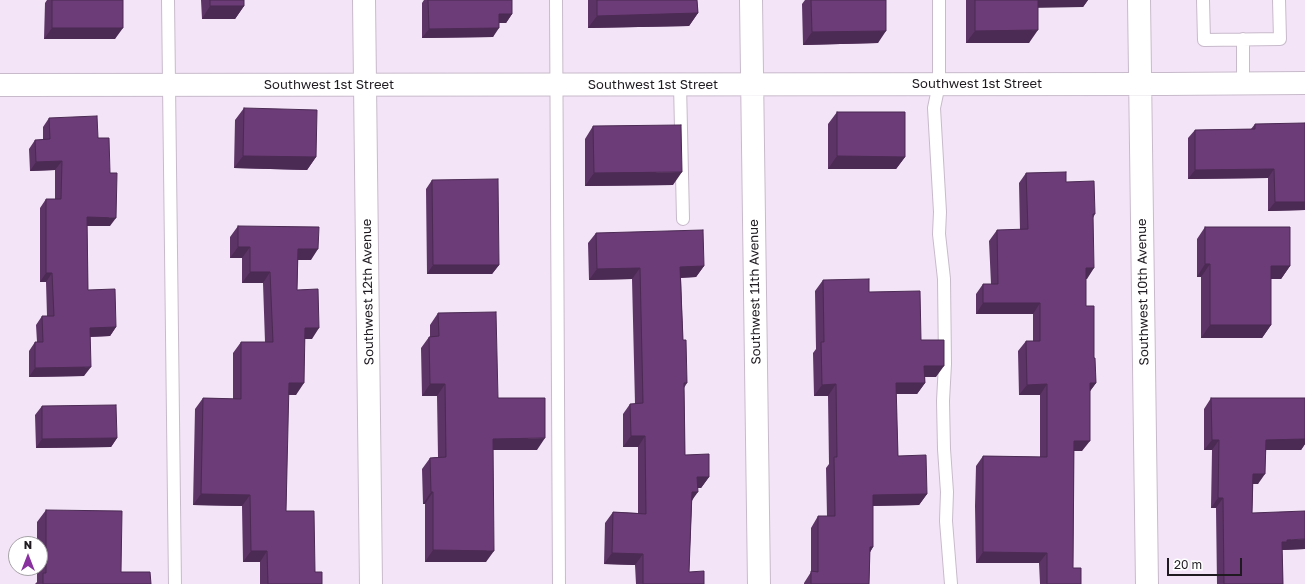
<!DOCTYPE html>
<html>
<head>
<meta charset="utf-8">
<style>
  body { margin:0 }
  #map { position:relative; width:1305px; height:584px; overflow:hidden; background:#f3e5f7; font-family:"Golos Text",sans-serif }
  canvas { display:block }
  .north { position:absolute; left:8px; top:536px; width:40px; height:40px; box-sizing:border-box; background:#fff; border:1px solid #a5a3a6; border-radius:50%; rotate:0deg; font-size:11px; font-weight:700; line-height:16px; text-align:center; color:#1e1a20 }
  .north::after { content:''; display:block; margin:auto; width:14px; height:18px; background:#89329f; clip-path:polygon(50% 0,100% 100%,50% 72%,0 100%) }
  .scale { position:absolute; left:1167px; top:558px; width:75px; height:18px; box-sizing:border-box; border:2px solid #1e1a20; border-top:0; padding-left:5px; font-size:12px; line-height:14px; white-space:nowrap; color:#1e1a20; -webkit-text-stroke:3px #fff; paint-order:stroke }
</style>
</head>
<body>
<div id="map">
<canvas width="1305" height="584"></canvas>
<div class="north">N</div>
<div class="scale">20 m</div>
</div>
<script>
const ctx = document.querySelector('canvas').getContext('2d');
ctx.lineJoin = 'round';
function shape(rows) {
  const path = new Path2D();
  for (const r of rows) {
    path.moveTo(r[0], r[1]);
    for (let i = 2; i < r.length; i += 2) path.lineTo(r[i], r[i + 1]);
  }
  return path;
}
function strokePath(path, color, width, dash) {
  ctx.strokeStyle = color;
  ctx.lineWidth = width;
  ctx.lineCap = dash ? 'butt' : 'round';
  ctx.setLineDash(dash || []);
  ctx.stroke(path);
}
function paint(path, color) {
  ctx.fillStyle = color;
  ctx.fill(path, 'evenodd');
}
function write(font, color, halo, rows, align = 'center') {
  ctx.font = font + ' "Golos Text",sans-serif';
  ctx.lineWidth = 4;
  ctx.setLineDash([]);
  ctx.textBaseline = 'middle';
  ctx.strokeStyle = halo;
  ctx.fillStyle = color;
  for (const [text, x, y, turn = 0] of rows) {
    ctx.save();
    ctx.translate(x, y);
    ctx.rotate((+turn || 0) * Math.PI / 180);
    ctx.textAlign = isNaN(turn) ? turn : align;
    if (halo) ctx.strokeText(text, 0, 0);
    ctx.fillText(text, 0, 0);
    ctx.restore();
  }
}
const service = shape([
  [168,0,175,584],
  [556,0,559,584],
  [939,0,939,84,934,108,940,212,939,234,944,279,945,364,943,401,944,449,947,492,946,521,951,584],
  [1203,0,1204,40,1280,39,1279,0],
  [1243,39,1243,83],
  [680,84,683,219]
]);
const minor = shape([
  [751,0,759,584],
  [1139,0,1147,584],
  [0,85,1165,84,1305,83]
]);
const tertiary = shape([
  [364,0,371,584]
]);
const wall = shape([
  [47,0,123,0,115,39,44,39,45,3],
  [201,0,244,0,244,6,235,19,202,19],
  [424,0,512,0,512,14,506,23,499,23,493,37,422,38,422,3],
  [588,0,697,0,698,13,689,26,588,28],
  [805,0,886,0,878,43,803,45,802,4],
  [966,0,1088,0,1083,7,1038,7,1029,43,966,43],
  [244,108,316,157,307,170,234,168,235,120],
  [837,112,905,157,896,169,828,169,828,124],
  [49,118,98,138,110,226,87,226,88,290,116,327,110,336,90,337,84,376,29,377,29,351,35,342,37,342,36,325,42,316,47,316,46,282,40,282,40,208,46,199,55,199,55,170,30,171,29,149,35,140,43,140,43,127],
  [1255,124,1305,210,1268,211,1268,178,1188,179,1188,138,1195,130,1251,129],
  [593,126,673,185,585,186,585,139],
  [1026,173,1066,182,1095,214,1093,218,1087,279,1086,279,1086,306,1094,358,1096,383,1090,391,1082,451,1074,451,1073,568,1081,584,1040,584,1039,563,976,563,975,506,976,466,983,456,1040,457,1040,395,1019,395,1018,351,1026,341,1033,341,1033,314,976,314,976,294,983,284,991,284,989,241,997,230,1020,230,1019,183],
  [432,180,499,265,492,274,427,274,426,189],
  [238,226,311,260,298,260,297,290,312,339,305,339,296,395,288,395,286,511,315,572,322,584,260,584,260,562,243,562,242,506,193,505,195,409,203,398,233,399,233,353,241,342,265,342,263,283,242,283,242,258,230,258,230,237],
  [1205,227,1290,266,1281,279,1271,279,1271,325,1262,338,1201,338,1201,277,1197,277,1197,239],
  [596,233,704,266,696,277,681,278,683,340,687,383,684,388,685,455,709,477,701,488,698,488,692,501,689,572,704,584,636,584,635,565,604,564,605,523,613,512,638,513,638,447,623,447,623,414,630,404,635,404,632,279,589,280,588,243],
  [823,280,869,292,921,340,936,377,925,377,925,383,917,394,896,394,898,456,927,494,919,505,873,506,873,547,870,552,869,584,804,584,804,583,811,572,811,528,818,516,827,516,826,468,829,464,828,396,814,396,813,353,816,349,815,291],
  [438,313,498,398,537,450,493,450,486,562,425,562,425,504,423,504,422,469,430,458,438,457,437,396,422,396,421,348,429,337,430,337,430,325],
  [1211,398,1305,398,1305,444,1301,450,1266,450,1258,484,1253,484,1252,513,1305,549,1282,550,1283,584,1217,584,1216,508,1211,508,1212,450,1204,450,1204,409],
  [42,406,117,438,111,447,36,448,35,415],
  [46,510,121,572,151,584,35,584,37,582,37,568,40,568,40,544,37,544,37,522]
]);
const shadedWall = shape([
  [1034,0,1088,0,1083,7,1029,8],
  [210,6,244,6,235,19,202,19],
  [698,13,689,26,588,28,597,16],
  [499,14,512,14,506,23,493,23],
  [52,28,123,28,115,39,44,39],
  [499,28,493,37,422,38,429,29],
  [1038,30,1029,43,966,43,975,31],
  [886,31,878,43,803,45,812,32],
  [243,156,316,157,307,170,234,168],
  [837,156,905,157,896,169,828,169],
  [62,161,55,170,30,171,36,162],
  [1274,169,1268,178,1188,179,1195,170],
  [682,172,673,185,585,186,594,173],
  [1275,202,1305,202,1305,210,1268,211],
  [87,217,116,218,110,226,81,226],
  [238,247,250,247,242,258,230,258],
  [298,249,318,249,311,260,290,260],
  [1205,264,1210,264,1201,277,1197,277],
  [433,265,499,265,492,274,427,274],
  [704,266,696,277,673,278,680,267],
  [1271,266,1290,266,1281,279,1262,279],
  [640,268,632,279,589,280,597,269],
  [1086,268,1094,268,1087,279,1079,279],
  [250,272,270,272,263,283,242,283],
  [46,273,52,273,46,282,40,282],
  [983,303,1040,303,1033,314,976,314],
  [1210,325,1271,325,1262,338,1201,338],
  [116,327,110,336,84,337,90,328],
  [305,328,319,328,312,339,297,339],
  [924,366,944,366,936,377,917,377],
  [91,367,84,376,29,377,35,368],
  [289,383,304,383,296,395,281,394],
  [896,383,925,383,917,394,889,394],
  [1090,383,1096,383,1088,394],
  [430,384,445,384,437,396,422,396],
  [836,384,828,396,814,396,822,385],
  [1047,384,1040,395,1019,395,1027,385],
  [631,436,645,436,638,447,623,447],
  [117,438,111,447,36,448,42,439],
  [545,438,537,450,485,450,493,439],
  [1305,439,1305,444,1301,450,1259,450,1266,440],
  [1212,440,1219,440,1212,450,1204,450],
  [1074,441,1090,441,1082,451,1067,451],
  [1253,474,1265,474,1258,484,1246,484],
  [697,477,709,477,701,488,690,488],
  [431,492,433,492,425,504,423,504],
  [692,492,698,492,690,503],
  [201,494,250,495,242,506,193,505],
  [927,494,919,505,865,506,873,495],
  [1218,498,1223,498,1216,508,1211,508],
  [1305,539,1305,549,1282,550,1282,542,1287,540],
  [870,547,873,547,866,559],
  [433,550,494,551,486,562,425,562],
  [251,551,267,551,260,562,243,562],
  [983,552,1047,553,1039,563,976,563],
  [612,553,643,554,635,565,604,564]
]);
const building = shape([
  [52,0,123,0,123,28,52,28,52,0],
  [210,0,244,0,244,6,210,6,210,0],
  [428,0,512,0,512,14,499,14,499,28,429,29,428,0],
  [597,0,697,0,698,13,597,16,597,0],
  [811,0,886,0,886,31,812,32,811,0],
  [975,0,1038,0,1038,30,975,31,975,0],
  [244,108,317,110,316,157,243,156,244,108],
  [837,112,905,112,905,157,837,156,837,112],
  [97,116,98,138,109,138,110,173,117,173,116,218,87,217,88,290,115,289,116,327,90,328,91,367,35,368,35,342,43,342,42,316,54,316,52,273,46,273,46,199,61,199,62,161,36,162,35,140,50,139,49,118,97,116],
  [1305,123,1305,202,1275,202,1274,169,1195,170,1195,130,1255,129,1255,124,1305,123],
  [681,125,682,172,594,173,593,126,681,125],
  [1066,172,1066,182,1094,181,1095,214,1093,214,1094,268,1086,268,1086,306,1094,306,1094,358,1095,358,1096,383,1090,383,1090,441,1074,441,1073,568,1081,568,1081,584,1047,584,1047,553,983,552,983,456,1047,457,1047,384,1027,385,1026,341,1040,341,1040,303,983,303,983,284,998,284,997,230,1028,229,1026,173,1066,172],
  [498,179,499,265,433,265,432,180,498,179],
  [238,226,319,227,318,249,298,249,297,290,318,289,319,328,305,328,304,383,289,383,286,511,314,511,315,572,322,572,322,584,268,584,267,551,251,551,250,495,201,494,203,398,241,399,241,342,273,342,270,272,250,272,250,247,238,247,238,226],
  [1205,227,1290,227,1290,266,1271,266,1271,325,1210,325,1210,264,1205,264,1205,227],
  [703,230,704,266,680,267,683,340,686,340,687,383,684,383,685,455,709,454,709,477,697,477,698,492,692,492,689,572,704,571,704,584,643,584,643,554,612,553,613,512,646,514,645,436,631,436,630,404,643,403,640,268,597,269,596,233,703,230],
  [869,279,869,292,920,291,921,340,944,340,944,366,924,366,925,383,896,383,898,456,926,455,927,494,873,495,873,547,870,547,869,584,811,584,811,571,818,572,818,516,835,516,834,457,837,457,836,384,822,385,821,342,824,342,823,280,869,279],
  [496,312,498,398,545,398,545,438,493,439,494,551,433,550,433,492,431,492,430,458,446,457,445,384,430,384,429,337,439,336,438,313,496,312],
  [1211,398,1305,398,1305,439,1266,440,1265,474,1253,474,1252,513,1305,511,1305,539,1287,540,1287,542,1282,542,1283,584,1224,584,1223,498,1218,498,1219,440,1212,440,1211,398],
  [116,405,117,438,42,439,42,406,116,405],
  [46,510,122,511,121,572,150,572,151,584,43,584,43,573,46,573,46,510]
]);
const streetNames = [
  ["Southwest 1st Street",977,84],
  ["Southwest 1st Street",329,85],
  ["Southwest 1st Street",653,85],
  ["Southwest 12th Avenue",368,292,-91],
  ["Southwest 11th Avenue",755,292,-91],
  ["Southwest 10th Avenue",1143,292,-91]
];
strokePath(service, '#c8bacb', 14);
strokePath(minor, '#c8bacb', 24);
strokePath(tertiary, '#c8bacb', 24);
strokePath(service, '#fff', 12);
strokePath(minor, '#fff', 22);
strokePath(tertiary, '#fff', 22);
paint(wall, '#5c3466');
paint(shadedWall, '#4b2a53');
paint(building, '#6b3c77');
strokePath(building, '#4b2a53', 1);
write('13px', '#1e1a20', '#fff', streetNames);
</script>
</body>
</html>
